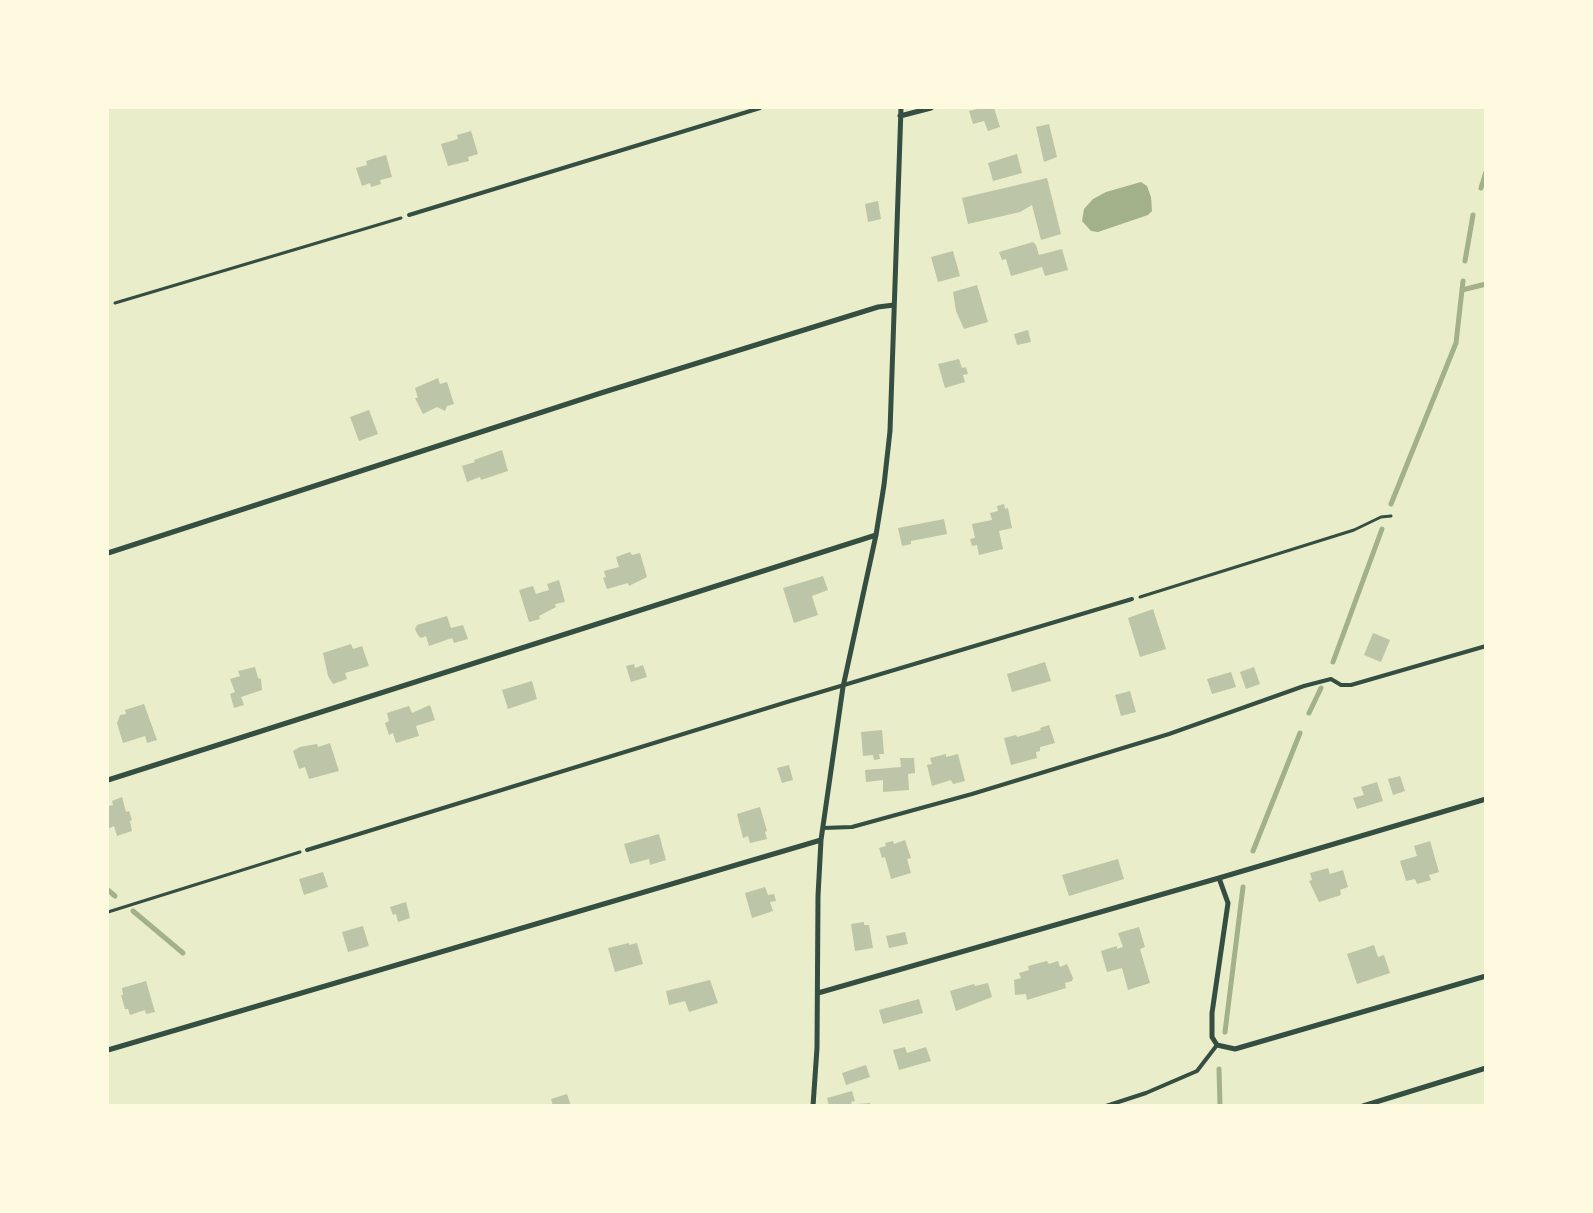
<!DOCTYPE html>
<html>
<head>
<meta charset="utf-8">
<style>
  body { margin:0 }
  #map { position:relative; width:1593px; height:1213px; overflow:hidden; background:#e9edc9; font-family:"Golos Text",sans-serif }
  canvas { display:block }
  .frame { position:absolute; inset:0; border:109px solid #fefae0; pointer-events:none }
</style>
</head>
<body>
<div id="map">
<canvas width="1593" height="1213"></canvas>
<div class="frame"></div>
</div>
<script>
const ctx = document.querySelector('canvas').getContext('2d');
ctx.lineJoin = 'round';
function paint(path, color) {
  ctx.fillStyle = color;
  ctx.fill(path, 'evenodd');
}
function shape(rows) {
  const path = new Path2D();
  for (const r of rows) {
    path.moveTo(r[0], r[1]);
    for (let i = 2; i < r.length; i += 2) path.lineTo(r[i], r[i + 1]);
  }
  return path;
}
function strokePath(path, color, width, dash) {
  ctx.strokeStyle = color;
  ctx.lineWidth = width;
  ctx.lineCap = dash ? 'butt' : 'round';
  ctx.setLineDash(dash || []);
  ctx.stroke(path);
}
const water = shape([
  [1141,182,1147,186,1151,197,1152,211,1148,215,1098,232,1091,231,1082,221,1084,209,1093,199,1106,192]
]);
const stream = shape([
  [1481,188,1486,172],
  [1465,261,1473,215],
  [1462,290,1486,284],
  [1391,504,1456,343,1463,281],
  [1333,662,1382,529],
  [1309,713,1321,688],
  [1253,851,1300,733],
  [108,890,115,896],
  [133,911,183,953],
  [1225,1032,1243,887],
  [1219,1069,1220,1106]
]);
const building = shape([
  [981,108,994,108,1000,127,988,131,984,121,973,124,969,111],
  [1049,124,1057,157,1044,162,1036,127],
  [471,131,478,154,468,157,469,161,448,166,441,144,458,139,457,135],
  [1017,154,1022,173,993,181,988,163],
  [386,155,392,177,380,180,381,184,371,187,370,183,362,186,356,168,367,165,366,161],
  [1047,178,1061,234,1041,240,1032,205,1020,212,968,224,962,198],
  [878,201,881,219,868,222,865,204],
  [1033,242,1036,245,1039,255,1062,249,1068,270,1045,276,1042,267,1011,276,1006,259,1002,260,999,252],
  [953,251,960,276,938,282,931,257],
  [977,285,988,322,964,329,956,311,953,292],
  [1028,330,1031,342,1017,345,1014,334],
  [959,359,962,368,966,367,968,374,963,375,965,382,945,388,938,364],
  [438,378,440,384,447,382,454,404,447,406,445,411,437,407,423,414,415,398,418,398,415,388],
  [369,410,378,434,359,441,350,417],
  [502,450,508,471,481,480,480,477,467,482,462,466,475,462,474,460],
  [1004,504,1005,509,1008,508,1012,528,999,531,1003,549,979,555,977,545,972,546,970,539,975,538,972,524,992,520,990,513,998,511,997,506],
  [944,519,947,534,911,541,911,544,902,546,898,528],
  [630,552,632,555,640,553,647,577,629,586,628,583,607,589,603,578,606,577,604,571,619,567,616,557],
  [823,576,828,590,812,596,818,615,794,623,783,588],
  [559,580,565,602,555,604,556,607,539,616,540,619,529,622,519,590,533,586,536,594,549,590,547,584],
  [1153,609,1166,649,1140,657,1128,618],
  [447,616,451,628,463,625,468,639,454,643,452,638,429,646,426,636,421,638,418,635,415,629,417,625],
  [1373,633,1390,640,1381,662,1364,655],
  [351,644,353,649,362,646,369,666,345,673,347,679,333,684,328,676,323,653],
  [1045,662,1051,681,1012,692,1007,674],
  [634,664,635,668,643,665,647,677,631,682,626,666],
  [255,667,258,678,261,679,262,690,241,697,244,705,234,708,230,694,235,692,230,679,240,676,238,671],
  [1254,667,1260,684,1246,689,1240,672],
  [1231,672,1236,687,1212,694,1207,679],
  [532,681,537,699,508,709,502,690],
  [1130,691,1136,712,1121,716,1115,695],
  [144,704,157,740,147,743,145,736,123,743,117,723,120,715,126,714,125,710],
  [430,705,435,720,416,726,419,736,396,743,393,733,389,735,385,723,389,721,387,713,409,706,412,713],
  [1049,725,1055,743,1040,747,1040,751,1036,752,1037,758,1011,765,1004,738,1016,735,1017,737,1041,730,1040,728],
  [882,730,884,754,879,754,880,759,874,760,873,755,863,756,861,732],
  [330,743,339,771,309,779,305,767,299,769,293,751,300,747,317,744,318,747],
  [946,754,946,757,958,754,965,781,953,784,951,780,932,786,927,765,932,764,930,758],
  [900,758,914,758,915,773,908,774,909,790,883,792,883,780,866,782,865,770,901,767],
  [789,765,793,780,782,783,777,768],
  [1400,776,1405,791,1393,795,1388,779],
  [1377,782,1383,801,1357,809,1353,798,1364,795,1361,787],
  [122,797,126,812,129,811,132,820,130,821,132,831,117,836,114,826,108,829,108,806,113,805,112,801],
  [760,807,767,831,765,832,767,839,750,843,748,836,743,838,737,814],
  [659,834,666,860,650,865,649,859,630,864,624,844],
  [905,840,911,858,907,859,911,873,891,879,885,857,882,858,879,848,886,846,885,843,893,841,894,844],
  [1430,841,1439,872,1429,875,1431,880,1417,884,1415,879,1406,881,1400,861,1417,856,1414,846],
  [1118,859,1124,879,1069,896,1062,875],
  [1328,868,1330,874,1343,870,1348,887,1340,890,1341,895,1319,902,1309,881,1312,880,1310,873],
  [323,872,328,887,304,895,299,879],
  [765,887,768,895,774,894,776,901,770,902,773,911,752,918,745,893],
  [406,902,410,918,398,922,396,914,393,915,390,907],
  [864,922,864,925,869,925,873,948,855,951,851,924],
  [363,926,369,946,348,952,342,932],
  [1139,927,1145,947,1140,949,1150,983,1128,990,1122,968,1107,972,1101,951,1117,946,1117,949,1123,947,1118,933],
  [905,932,908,944,889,948,886,936],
  [629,943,629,945,637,943,643,964,615,972,608,948],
  [1374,945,1378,957,1384,955,1390,973,1357,984,1347,954],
  [1047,961,1049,964,1058,961,1060,967,1067,964,1073,978,1072,981,1065,983,1066,988,1027,1000,1026,994,1015,995,1014,980,1021,978,1019,973,1029,970,1028,966],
  [710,980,718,1003,689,1012,685,1001,669,1005,666,991],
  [146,981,155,1012,146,1014,145,1010,130,1015,128,1009,125,1009,121,995,123,995,122,988],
  [988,983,992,997,956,1011,950,991,974,984,975,986],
  [919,999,923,1013,883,1024,879,1010],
  [905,1047,907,1053,926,1047,931,1061,899,1070,893,1050],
  [866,1065,870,1077,846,1085,842,1073],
  [852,1091,855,1101,851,1102,852,1105,829,1106,827,1098],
  [567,1094,571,1106,553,1106,551,1099],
  [870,1103,871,1106,857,1106,857,1104]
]);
const path = shape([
  [115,303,401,218],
  [1140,597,1354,530,1381,517,1391,516],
  [108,912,300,852]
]);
const service = shape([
  [409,215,760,108],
  [823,828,852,827,972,794,1169,734,1304,686,1331,679,1341,685,1351,685,1486,646],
  [307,850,787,702,1132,599],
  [1106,1106,1146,1093,1197,1071,1217,1045]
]);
const minor = shape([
  [900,116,931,108],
  [108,553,601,393,878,307,894,305],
  [108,780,876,535],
  [1219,878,1228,903,1212,1013,1212,1037,1217,1045,1235,1049,1486,976],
  [818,993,1219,878,1486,799],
  [108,1050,821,840],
  [813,1106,817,1048,818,896,821,840,843,687,876,535,884,485,890,431,901,108],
  [1363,1106,1486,1068]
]);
paint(water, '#a3b18a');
strokePath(stream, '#a3b18a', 5);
paint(building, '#bcc5a7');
strokePath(path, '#344e41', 3);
strokePath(service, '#344e41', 4);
strokePath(minor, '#344e41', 5);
</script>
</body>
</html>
